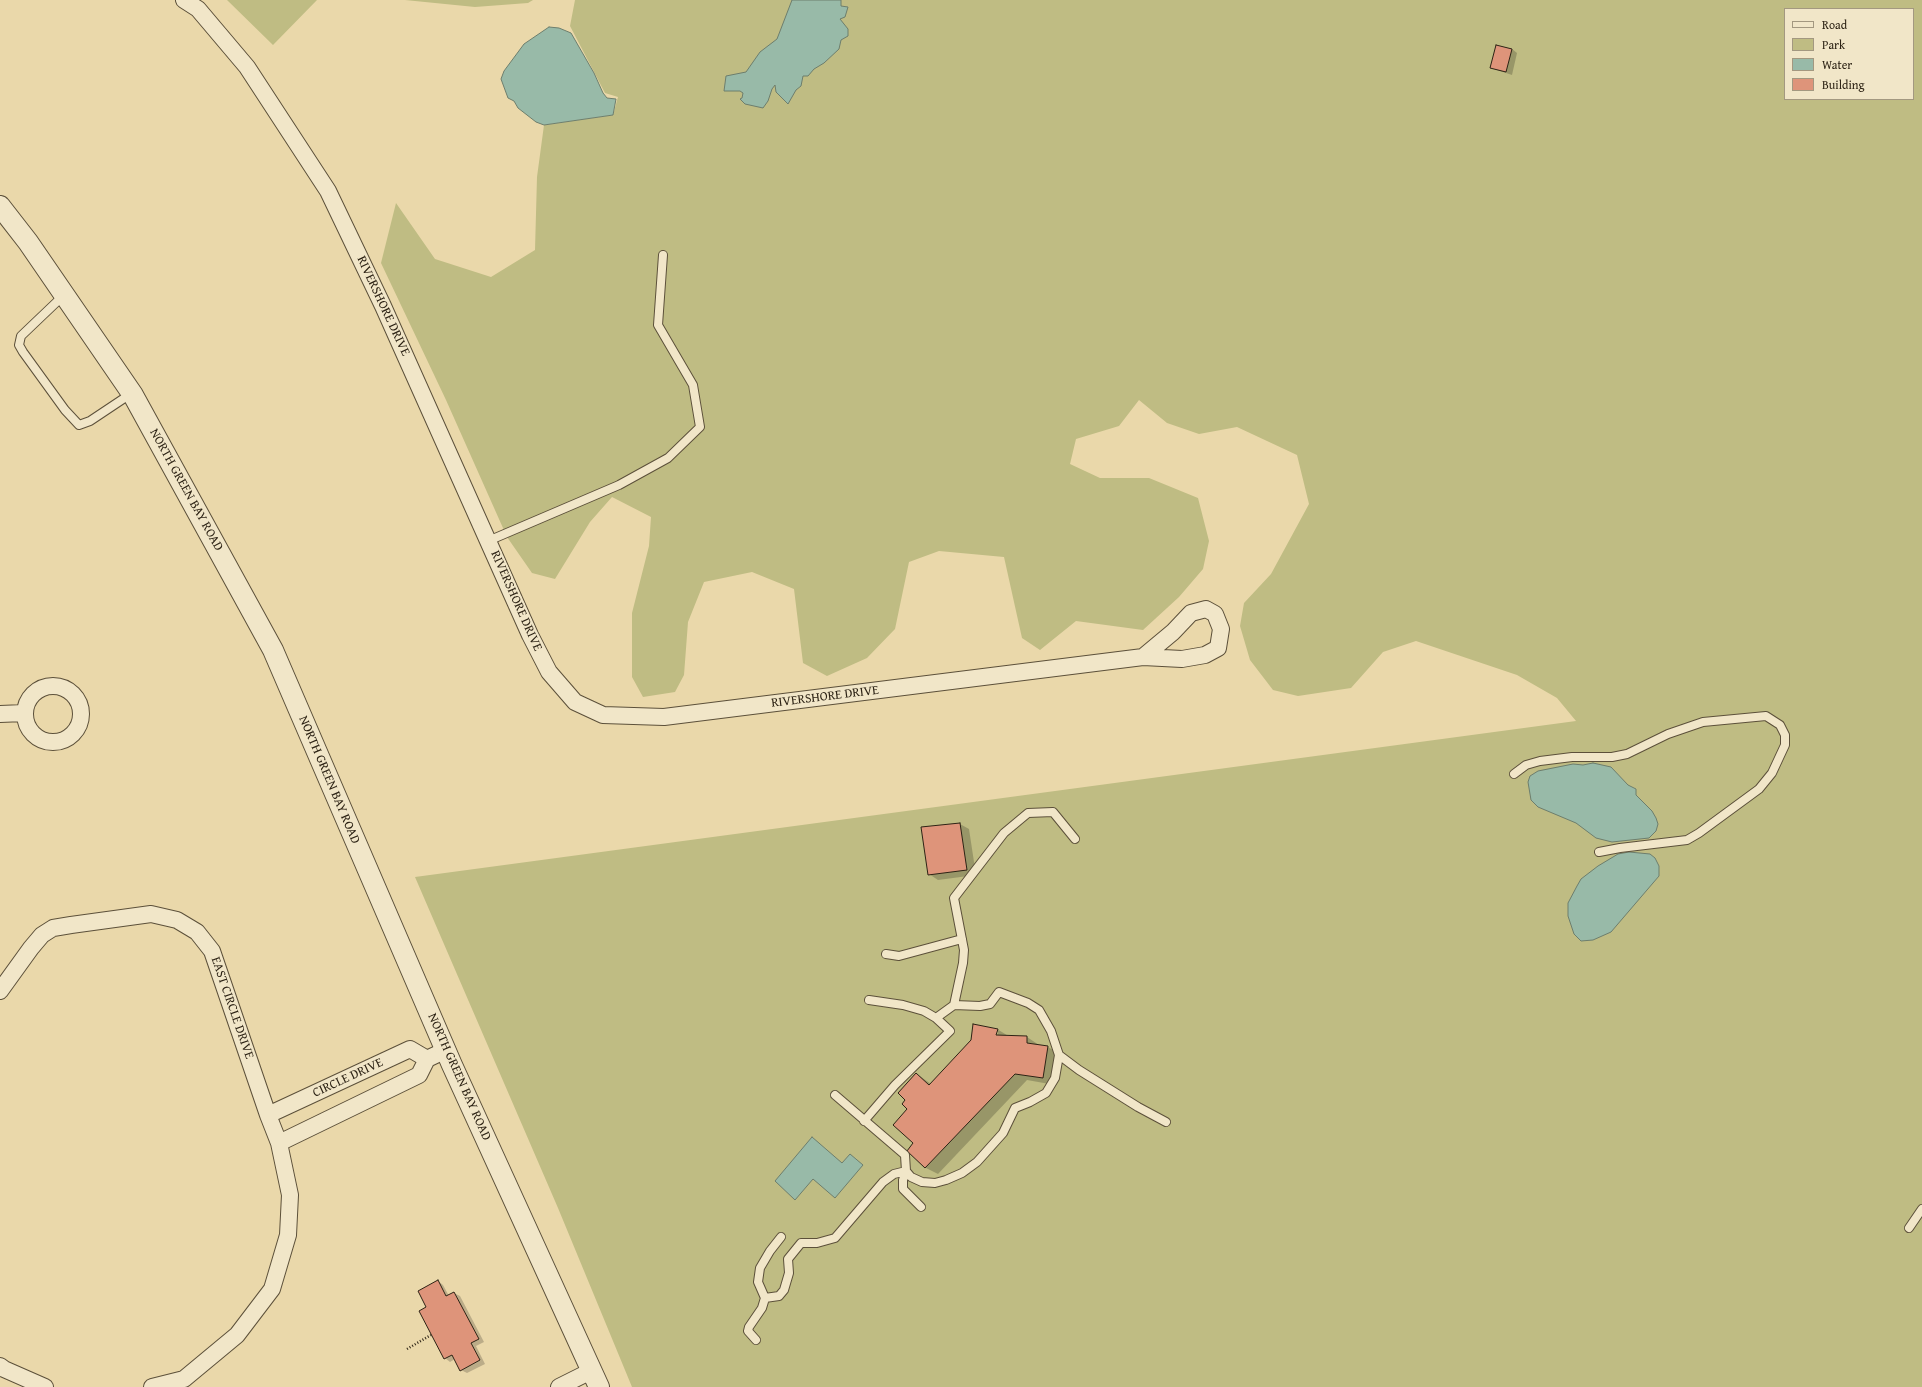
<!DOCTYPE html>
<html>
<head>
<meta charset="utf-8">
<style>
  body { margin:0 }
  #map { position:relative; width:1922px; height:1387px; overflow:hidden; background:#ead8aa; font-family:"Gentium Book Plus",serif }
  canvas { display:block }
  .legend { position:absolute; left:1784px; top:8px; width:130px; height:92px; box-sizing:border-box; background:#f1e6c8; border:1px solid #a39880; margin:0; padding:5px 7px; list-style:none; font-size:12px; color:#2d2315 }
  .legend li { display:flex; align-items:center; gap:8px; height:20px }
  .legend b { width:20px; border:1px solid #a39880 }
</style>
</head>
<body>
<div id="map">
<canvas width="1922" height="1387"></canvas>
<ul class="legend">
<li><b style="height:5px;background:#f1e6c8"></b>Road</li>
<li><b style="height:11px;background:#bfbc83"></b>Park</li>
<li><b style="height:11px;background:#98baa8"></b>Water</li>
<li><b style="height:11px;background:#de947a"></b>Building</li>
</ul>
</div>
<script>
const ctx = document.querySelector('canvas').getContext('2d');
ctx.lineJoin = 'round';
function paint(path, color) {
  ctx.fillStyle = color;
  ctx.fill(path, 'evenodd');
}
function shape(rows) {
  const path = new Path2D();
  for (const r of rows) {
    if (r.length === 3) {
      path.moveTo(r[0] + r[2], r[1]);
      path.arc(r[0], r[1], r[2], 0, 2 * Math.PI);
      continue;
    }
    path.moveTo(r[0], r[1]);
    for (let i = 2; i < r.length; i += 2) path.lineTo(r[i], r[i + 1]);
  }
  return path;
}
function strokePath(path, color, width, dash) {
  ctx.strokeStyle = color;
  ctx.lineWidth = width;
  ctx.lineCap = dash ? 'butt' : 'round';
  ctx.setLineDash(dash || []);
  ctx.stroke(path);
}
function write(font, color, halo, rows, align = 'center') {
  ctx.font = font + ' "Gentium Book Plus",serif';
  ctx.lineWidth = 3.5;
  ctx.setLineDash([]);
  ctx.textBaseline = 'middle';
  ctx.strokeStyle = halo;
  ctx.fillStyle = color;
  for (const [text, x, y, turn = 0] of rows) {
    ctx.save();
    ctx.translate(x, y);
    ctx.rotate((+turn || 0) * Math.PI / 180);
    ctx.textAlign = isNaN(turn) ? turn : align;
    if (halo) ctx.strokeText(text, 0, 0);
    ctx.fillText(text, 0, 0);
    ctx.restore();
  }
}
const green = shape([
  [227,0,317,0,273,45],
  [405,0,533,0,528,3,475,7],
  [575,0,1922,0,1922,1387,632,1387,558,1208,415,877,1576,721,1557,698,1517,675,1416,641,1383,652,1351,688,1298,696,1273,690,1250,660,1240,626,1244,603,1271,574,1309,504,1297,455,1237,427,1199,434,1167,423,1139,400,1119,426,1076,439,1070,464,1100,478,1149,478,1198,498,1209,541,1203,569,1179,597,1143,630,1076,621,1040,650,1022,638,1004,557,939,551,909,562,895,629,867,658,827,676,803,663,794,589,752,572,704,582,688,622,684,675,675,692,643,697,632,677,632,613,649,546,651,517,612,497,590,522,555,579,532,573,507,537,446,400,381,263,396,203,435,259,491,277,535,250,537,177,544,125,613,115,618,97,605,93,570,26],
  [1785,9,1913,9,1913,99,1785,99]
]);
const water = shape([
  [792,0,841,0,841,6,848,7,845,17,840,19,848,29,848,36,841,40,839,49,824,63,814,69,808,76,803,76,801,86,796,90,788,104,776,92,775,85,772,89,768,101,763,108,745,104,740,99,742,98,743,93,740,91,724,91,726,76,746,72,760,52,777,39,792,0],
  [549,27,559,28,571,33,594,73,603,93,607,98,616,99,613,115,544,125,536,122,518,108,514,101,508,98,501,79,504,71,524,44,549,27],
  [1593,763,1611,767,1628,785,1636,789,1636,795,1652,811,1656,818,1658,824,1656,831,1649,838,1612,842,1596,838,1576,823,1538,807,1531,800,1528,782,1530,776,1538,771,1573,764,1583,765,1593,763],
  [1629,852,1650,854,1655,858,1659,866,1659,876,1611,932,1593,940,1581,941,1574,934,1568,916,1568,903,1577,886,1581,879,1598,866,1618,854,1629,852],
  [812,1137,842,1163,850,1154,863,1165,835,1198,813,1179,795,1200,775,1181,812,1137]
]);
const shadow = shape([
  [1512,49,1517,53,1512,75,1491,68],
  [960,824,969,829,976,875,938,880,929,874,922,827],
  [997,1029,1010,1037,1027,1037,1039,1045,1048,1047,1060,1054,1055,1085,1027,1080,938,1174,926,1168,908,1151,915,1143,907,1100,917,1074,931,1084],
  [996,1032,998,1032,996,1040],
  [438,1281,443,1285,449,1296,454,1293,460,1296,484,1342,476,1346,485,1364,467,1373,461,1370,455,1359,450,1362,445,1358,427,1307]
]);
const building = shape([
  [1496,45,1512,49,1506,72,1490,68,1496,45],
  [960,823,967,870,928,875,921,827,960,823],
  [973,1024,998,1029,996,1035,1027,1036,1027,1043,1048,1046,1043,1078,1015,1074,925,1168,907,1151,913,1143,893,1125,907,1109,902,1104,905,1100,898,1093,916,1073,929,1085,971,1040,973,1024],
  [438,1280,446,1296,454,1292,479,1339,471,1343,480,1360,460,1371,452,1355,444,1359,419,1311,426,1307,418,1291,438,1280]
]);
const path = shape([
  [407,1349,431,1335]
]);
const service = shape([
  [64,295,21,336,19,345,23,352,65,410,79,425,90,421,132,393],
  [488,541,619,485,668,458,700,427,693,385,658,325,663,255],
  [1514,774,1526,765,1540,761,1572,757,1612,757,1627,754,1668,734,1703,722,1766,716,1780,725,1785,735,1785,745,1772,773,1759,789,1699,833,1687,840,1620,848,1599,852],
  [886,954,899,956,962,939],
  [954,1005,963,963,964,950,954,898,1004,833,1028,813,1053,812,1075,839],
  [1059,1055,1079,1070,1138,1107,1166,1122],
  [835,1095,905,1155,906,1171,911,1177,922,1182,935,1183,946,1180,962,1173,977,1162,1003,1133,1015,1108,1030,1102,1046,1093,1055,1078,1059,1055,1051,1031,1039,1010,1028,1003,999,992,990,1004,980,1006,954,1005,936,1018],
  [864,1121,895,1085,950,1031,936,1018,924,1011,903,1005,869,1000],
  [906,1171,903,1180,903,1189,921,1207],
  [1909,1228,1922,1209],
  [765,1298,779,1296,784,1290,789,1273,788,1259,801,1243,817,1243,835,1238,883,1182,894,1174,906,1171],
  [756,1340,748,1331,749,1327,762,1308,765,1298,758,1282,760,1268,770,1251,781,1237]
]);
const minor = shape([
  [184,0,198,9,247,67,328,191,383,306,530,635,549,672,575,702,603,715,664,717,1143,657,1182,659,1205,655,1218,648,1221,629,1215,614,1206,609,1191,613,1173,632,1143,657],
  [53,714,28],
  [0,714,24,713],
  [0,991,31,948,42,935,53,928,71,925,151,914,177,920,197,932,212,951,268,1115,279,1143,290,1195,288,1235,272,1289,237,1335,184,1379],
  [268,1115,410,1049,427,1059],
  [279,1143,419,1075,427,1059,446,1050],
  [0,1366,4,1369,45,1387],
  [152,1387,184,1379],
  [559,1387,591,1371]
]);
const tertiary = shape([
  [0,206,28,242,133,395,273,650,452,1065,599,1387]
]);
const streetNames = [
  ["RIVERSHORE DRIVE",383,306,65],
  ["NORTH GREEN BAY ROAD",186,490,61],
  ["RIVERSHORE DRIVE",516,601,66],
  ["RIVERSHORE DRIVE",825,697,-7],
  ["NORTH GREEN BAY ROAD",329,780,67],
  ["EAST CIRCLE DRIVE",232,1008,71],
  ["NORTH GREEN BAY ROAD",459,1077,66],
  ["CIRCLE DRIVE",348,1078,-25]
];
paint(green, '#bfbc83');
paint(water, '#98baa8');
strokePath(water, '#6d7e6d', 1);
paint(shadow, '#0003');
paint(building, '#de947a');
strokePath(building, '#2d2315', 1);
strokePath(service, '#5c503a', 10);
strokePath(minor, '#5c503a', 18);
strokePath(tertiary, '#5c503a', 22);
strokePath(path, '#2d2315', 2.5, [1, 2]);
strokePath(service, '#f1e6c8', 8);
strokePath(minor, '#f1e6c8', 16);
strokePath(tertiary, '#f1e6c8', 20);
write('13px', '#2d2315', '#f1e6c8', streetNames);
</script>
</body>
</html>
